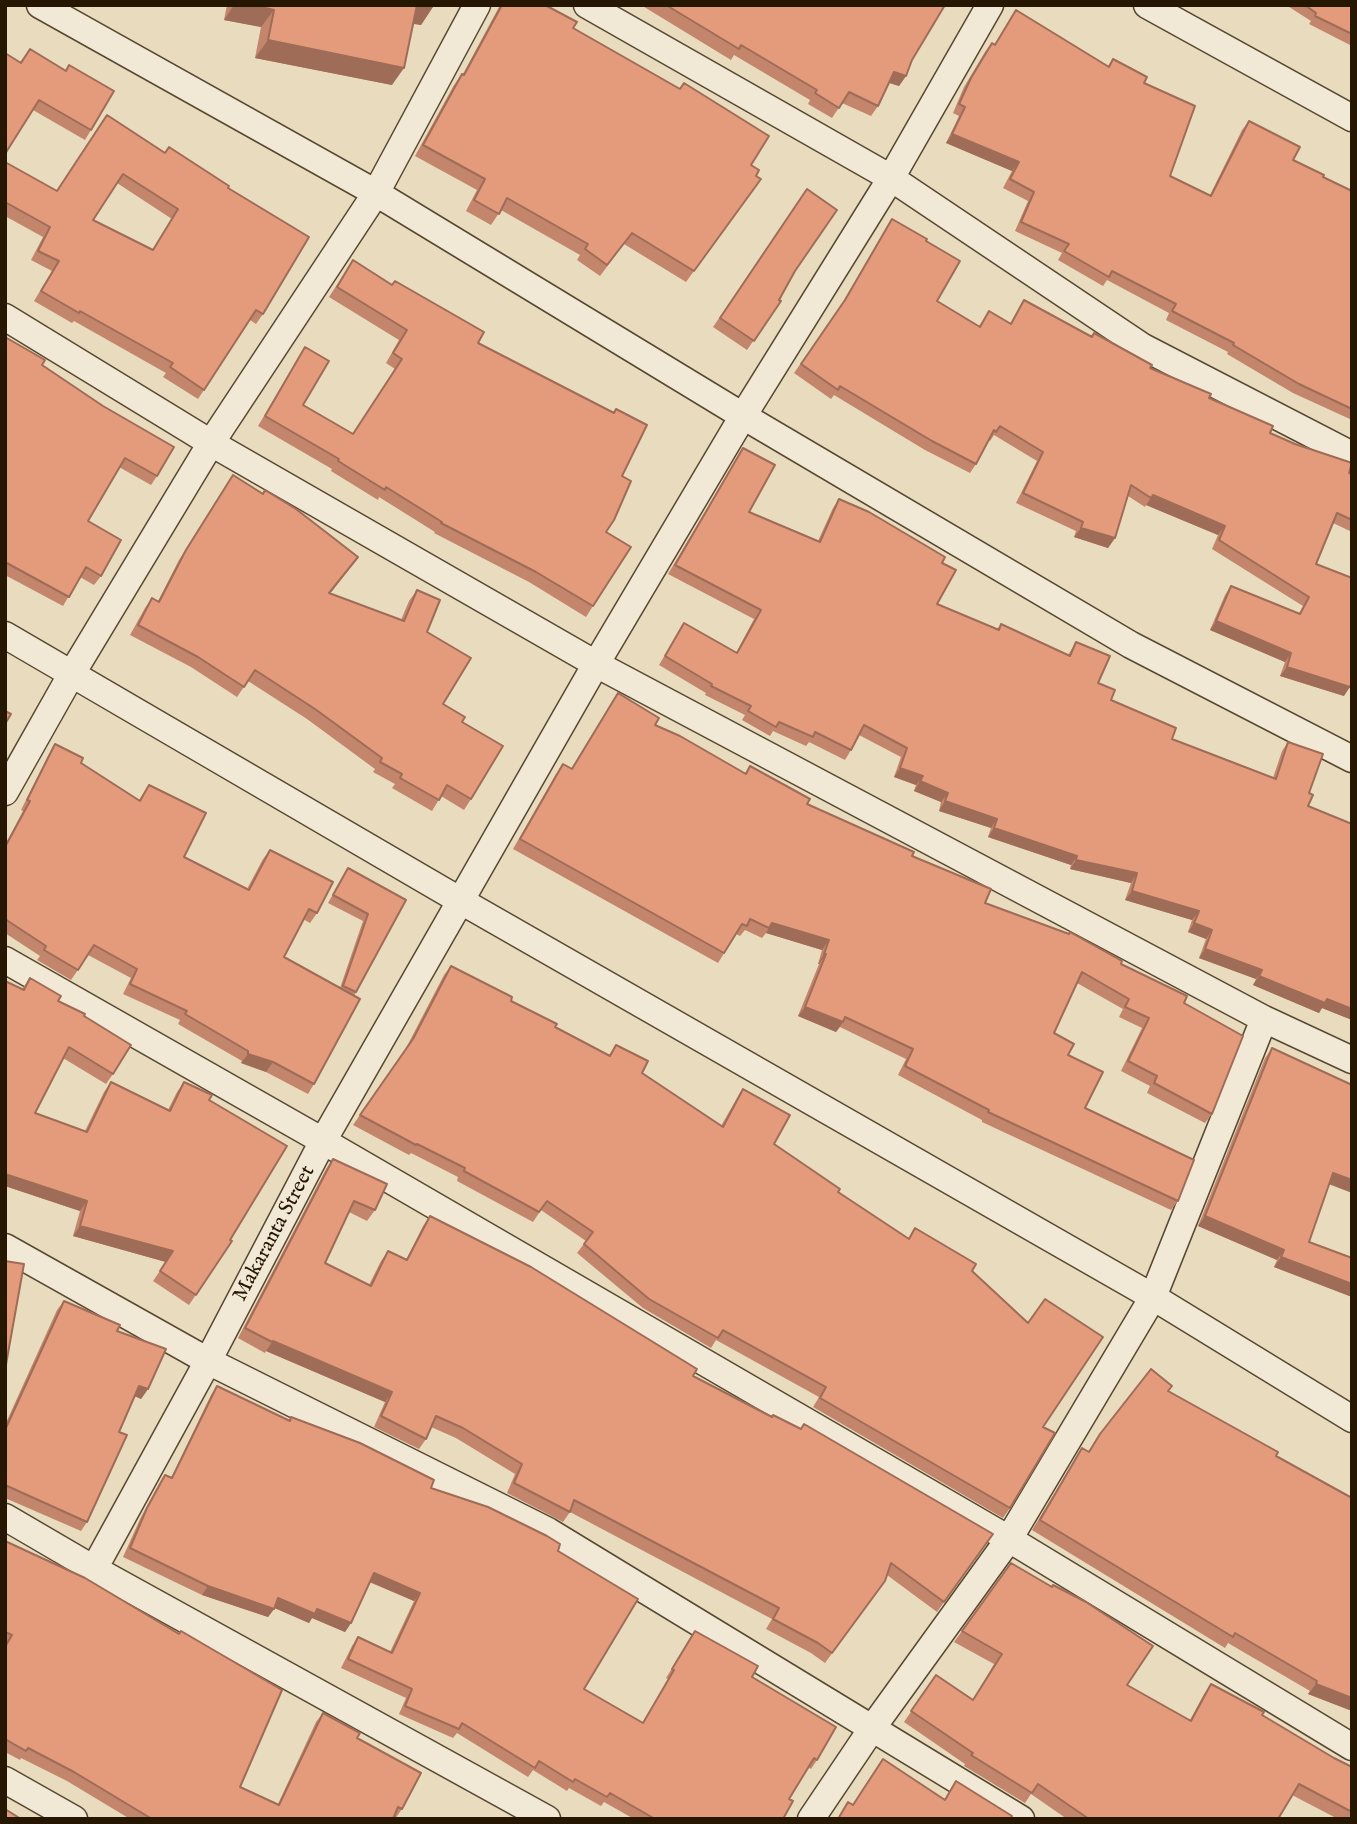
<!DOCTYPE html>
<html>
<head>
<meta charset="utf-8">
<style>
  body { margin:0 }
  #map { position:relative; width:1357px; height:1824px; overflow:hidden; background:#e9dbbe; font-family:"IM FELL English",serif }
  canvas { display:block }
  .frame { position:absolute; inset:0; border:7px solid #261702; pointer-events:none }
</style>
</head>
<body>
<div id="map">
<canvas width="1357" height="1824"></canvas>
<div class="frame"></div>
</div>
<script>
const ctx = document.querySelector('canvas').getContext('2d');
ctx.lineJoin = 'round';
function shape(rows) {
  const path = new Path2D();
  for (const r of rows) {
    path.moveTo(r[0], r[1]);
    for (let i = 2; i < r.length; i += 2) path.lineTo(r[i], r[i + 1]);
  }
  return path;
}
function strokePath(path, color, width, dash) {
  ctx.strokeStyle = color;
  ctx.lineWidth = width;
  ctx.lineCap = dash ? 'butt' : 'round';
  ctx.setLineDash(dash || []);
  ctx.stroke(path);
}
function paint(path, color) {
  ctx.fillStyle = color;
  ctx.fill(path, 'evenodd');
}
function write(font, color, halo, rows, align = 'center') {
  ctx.font = font + ' "IM FELL English",serif';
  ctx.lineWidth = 5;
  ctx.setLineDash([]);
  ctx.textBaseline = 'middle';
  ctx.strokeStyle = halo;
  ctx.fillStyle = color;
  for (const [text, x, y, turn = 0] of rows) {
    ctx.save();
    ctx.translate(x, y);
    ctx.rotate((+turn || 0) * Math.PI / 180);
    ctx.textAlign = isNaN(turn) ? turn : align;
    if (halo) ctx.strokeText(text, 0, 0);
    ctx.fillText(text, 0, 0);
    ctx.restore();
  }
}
const street = shape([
  [40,5,376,193,743,416,1131,645,1352,759],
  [587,5,891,178,1143,347,1352,455],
  [1147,5,1352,118],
  [5,317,211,443,596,664,1264,1019,1352,1060],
  [5,635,461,901,1153,1297,1352,1419],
  [5,792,71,675,211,443,376,193,477,5],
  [5,960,323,1141,1009,1539,1352,1747],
  [5,1247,208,1361,548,1531,1021,1819],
  [5,1517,94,1569,547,1819],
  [94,1569,208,1361,323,1141,596,664,743,416,891,178,990,5],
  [5,1780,74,1819],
  [811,1819,873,1727,1009,1539,1153,1297,1264,1019]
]);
const wall = shape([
  [227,5,434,5,421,25,413,24,392,85,255,58,261,27,224,20],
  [500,5,545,5,751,165,756,176,761,179,686,282,624,244,600,276,577,260,580,255,501,210,491,225,466,211,477,190,415,156,454,85,462,74,463,74],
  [641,5,945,5,912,60,906,76,899,86,889,83,878,106,871,116,842,103,832,118,808,104,810,100,734,55,731,60],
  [1286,5,1352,5,1352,43,1350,45,1309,24,1311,21],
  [1016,10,1108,66,1113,59,1144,83,1170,176,1210,195,1242,130,1249,121,1293,160,1323,177,1352,191,1352,420,1293,393,1227,354,1228,352,1166,320,1169,313,1107,280,1103,286,1058,260,1062,253,1015,231,1028,201,1003,188,1012,171,946,143,959,116,953,113,964,87,985,52,992,43,994,45],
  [30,49,91,130,85,140,33,110,20,62],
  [165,153,228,188,263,314,256,324,250,320,198,399,163,377,166,373,74,321,72,323,34,301,52,271,31,260,43,237,5,216,5,162,57,191],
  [117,183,172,219,153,250,93,220],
  [807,189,795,271,779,300,781,301,747,350,713,327],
  [892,219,926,241,937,301,979,326,989,311,1010,324,1024,300,1150,368,1209,398,1270,433,1352,474,1352,532,1333,523,1316,564,1344,696,1280,676,1285,662,1210,630,1225,595,1231,586,1299,614,1303,606,1212,549,1218,535,1146,505,1145,507,1128,496,1115,538,1108,548,1074,537,1076,531,1016,503,1037,461,994,435,990,441,989,440,976,464,970,473,925,450,834,395,831,399,794,373,839,309],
  [353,260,478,343,613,413,616,409,622,476,606,532,593,606,586,617,529,582,434,533,435,532,379,497,378,500,331,471,332,469,258,426,305,347,303,405,353,434,395,369,386,363,399,340,329,297],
  [5,337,42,365,157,476,151,485,119,467,88,521,101,576,94,585,80,577,63,606,5,575],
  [743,448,749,512,818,541,833,508,839,499,942,563,937,604,997,629,1001,624,1068,655,1076,642,1098,683,1111,700,1172,739,1273,778,1282,751,1288,742,1309,793,1308,806,1352,824,1352,1020,1322,1008,1319,1013,1253,985,1256,979,1199,958,1206,939,1188,932,1192,920,1125,900,1131,883,1070,869,1071,865,988,837,991,828,939,811,941,802,914,791,916,785,894,777,901,757,859,735,851,750,845,760,809,742,806,746,773,731,770,736,742,720,745,715,705,695,706,693,659,665,684,623,736,653,754,619,668,574],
  [233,475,358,557,330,594,401,620,409,601,417,590,443,704,462,722,471,799,464,810,441,796,432,811,392,788,395,784,373,772,375,769,307,719,248,681,237,697,191,667,130,635,145,608,152,598,158,601,179,560],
  [618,693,655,725,745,773,750,766,807,804,912,856,985,903,1121,964,1184,1003,1212,1114,1205,1123,1147,1093,1150,1086,1121,1071,1142,1028,1119,1017,1123,1009,1077,983,1054,1033,1068,1055,1085,1108,1178,1201,1171,1210,982,1122,982,1120,898,1075,906,1059,840,1027,836,1032,798,1016,819,964,818,964,822,950,766,933,762,938,745,930,740,936,736,934,718,963,513,849,556,774,563,764,571,769],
  [55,744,81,763,139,800,149,785,184,857,247,889,263,859,270,850,317,913,310,923,303,919,284,957,340,988,363,921,328,903,348,868,406,900,354,996,314,1084,308,1094,266,1072,241,1063,242,1061,178,1024,180,1020,123,994,131,978,88,955,71,980,37,960,40,956,5,933,5,845,23,811,21,810,49,754],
  [451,966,555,1027,609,1055,616,1045,642,1073,721,1126,737,1098,743,1089,774,1144,838,1192,908,1239,915,1228,972,1271,1043,1427,1010,1508,1003,1518,813,1407,819,1397,716,1340,711,1348,643,1308,577,1253,586,1241,541,1210,533,1222,457,1181,458,1177,411,1153,409,1155,353,1125,406,1048,444,975],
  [30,978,58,1001,84,1016,113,1074,106,1084,63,1058,35,1113,85,1131,104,1092,111,1082,168,1110,177,1092,184,1082,209,1100,230,1240,232,1241,189,1305,153,1281,166,1262,73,1236,80,1211,5,1186,5,981,22,989],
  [1272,1048,1329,1184,1309,1242,1352,1258,1352,1297,1274,1267,1277,1260,1198,1226,1265,1058],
  [333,1159,375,1210,367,1221,349,1212,325,1263,369,1285,381,1261,388,1251,406,1260,423,1226,430,1216,693,1376,993,1534,937,1612,887,1575,885,1581,825,1663,811,1653,766,1629,772,1619,570,1512,563,1522,507,1493,515,1474,456,1438,431,1427,426,1439,419,1449,374,1427,385,1402,266,1351,265,1353,238,1338,326,1169],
  [64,1301,117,1331,148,1389,141,1399,135,1396,119,1432,87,1522,81,1531,5,1498,5,1425,57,1310],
  [217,1386,289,1420,291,1417,431,1488,558,1551,584,1689,643,1723,668,1679,666,1678,695,1631,752,1677,817,1760,811,1769,808,1767,789,1799,783,1819,634,1819,604,1802,601,1806,569,1788,567,1791,533,1770,528,1777,457,1733,453,1738,399,1714,406,1698,341,1668,352,1646,358,1637,390,1652,414,1601,369,1582,351,1623,345,1632,312,1618,309,1623,275,1608,268,1617,202,1595,123,1557,141,1517,159,1484,165,1475,171,1478,211,1395],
  [1168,1391,1276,1456,1352,1711,1308,1694,1310,1691,1228,1643,1225,1648,1032,1530,1082,1448,1089,1452],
  [5,1541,240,1787,278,1804,316,1722,323,1713,357,1738,402,1809,395,1819,393,1817,393,1819,130,1819,67,1781,21,1758,20,1760,5,1752],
  [1011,1563,1127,1685,1190,1720,1204,1694,1211,1684,1262,1715,1334,1758,1352,1767,1352,1819,1338,1819,1292,1795,1278,1819,1067,1819,1031,1794,1025,1803,964,1766,965,1764,904,1722,936,1675,973,1700,994,1664,954,1642]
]);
const shadedWall = shape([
  [234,5,253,5,274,10,261,27,224,20],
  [416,5,433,7,421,25,405,22],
  [268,40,404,68,392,85,255,58],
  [894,72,906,76,899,86,887,82],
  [952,134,1019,162,1012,171,946,143],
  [1153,495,1225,526,1218,535,1146,505],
  [1081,528,1115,538,1108,548,1074,537],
  [1216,621,1291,653,1285,662,1210,630],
  [1287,667,1350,687,1344,696,1280,676],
  [900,768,923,776,916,785,894,777],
  [920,781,948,793,941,802,914,791],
  [945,801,997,819,991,828,939,811],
  [994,828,1077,856,1071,865,988,837],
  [1076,860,1137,873,1131,883,1070,869],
  [1132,891,1199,911,1192,920,1125,900],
  [772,923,829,940,822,950,766,933],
  [1194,923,1212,930,1206,939,1188,932],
  [1205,949,1262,970,1256,979,1199,958],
  [824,954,826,954,819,964,818,964],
  [1259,976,1327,999,1352,1009,1352,1020,1322,1008,1319,1013,1253,985],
  [805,1007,843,1022,836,1032,798,1016],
  [248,1054,273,1062,266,1072,241,1063],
  [1333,1173,1352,1180,1352,1193,1326,1183],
  [5,1174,87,1201,80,1211,5,1186],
  [1205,1216,1284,1250,1277,1260,1198,1226],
  [80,1226,173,1251,166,1262,73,1236],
  [1281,1257,1352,1284,1352,1297,1274,1267],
  [273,1341,392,1392,385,1402,266,1351],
  [139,1386,148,1389,141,1399,132,1395],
  [374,1573,420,1593,414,1601,368,1581],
  [208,1586,274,1609,268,1617,202,1595],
  [278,1598,317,1609,351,1623,345,1632,312,1618,309,1623,272,1607],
  [1316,1684,1352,1698,1352,1711,1308,1694]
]);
const building = shape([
  [253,5,417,5,404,68,268,40,274,10,253,5],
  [502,5,545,5,577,22,573,28,680,89,684,83,769,136,751,165,759,170,756,176,761,179,694,271,632,233,607,265,585,249,588,244,507,198,499,214,474,200,485,179,423,145,462,74,464,75,502,5],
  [666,5,945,5,912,60,906,76,894,72,878,106,849,92,839,108,815,93,817,90,741,45,739,49,666,5],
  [1305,5,1352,5,1352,34,1315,16,1316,13,1305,5],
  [1016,10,1109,67,1113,59,1147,77,1144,83,1195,106,1170,176,1211,196,1249,121,1300,147,1293,160,1324,175,1323,177,1352,191,1352,409,1299,384,1233,345,1234,343,1172,311,1176,304,1112,271,1109,277,1064,251,1069,244,1021,222,1034,192,1010,179,1019,162,952,134,965,107,959,104,971,78,992,43,995,45,1016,10],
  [30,49,66,71,69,65,114,91,91,130,39,100,5,154,5,53,21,63,30,49],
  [107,115,165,153,169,147,229,186,228,188,309,237,263,314,256,310,204,390,170,367,173,363,80,311,79,313,41,291,59,261,38,251,50,227,5,202,5,162,57,191,107,115],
  [123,174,178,209,153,250,93,220,123,174],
  [807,189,837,210,795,271,779,300,781,301,754,341,720,318,807,189],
  [892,219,927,239,926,241,960,261,937,301,980,327,989,311,1011,324,1024,300,1092,337,1094,333,1152,365,1150,368,1211,394,1209,398,1273,426,1270,433,1295,444,1352,463,1349,473,1352,474,1352,520,1337,513,1316,564,1352,578,1352,683,1350,687,1287,667,1291,653,1216,621,1231,586,1300,614,1309,597,1219,540,1225,526,1153,495,1151,498,1131,485,1115,538,1081,528,1083,522,1023,493,1043,452,1000,426,996,432,994,430,976,464,932,441,840,386,838,390,801,364,845,300,892,219],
  [353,260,392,285,395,281,484,332,478,343,614,413,616,409,647,425,622,476,631,481,614,520,606,532,631,547,593,606,536,572,441,523,442,522,386,487,385,490,338,461,339,459,265,416,305,347,329,361,303,405,353,434,402,359,393,353,407,330,337,287,353,260],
  [5,337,45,360,42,365,103,406,174,447,157,476,125,458,88,521,121,540,101,576,86,567,69,597,5,562,5,337],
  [743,448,775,465,749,512,820,542,839,499,869,512,945,557,942,563,956,570,937,604,999,630,1001,624,1070,656,1076,642,1110,656,1098,683,1115,690,1111,700,1176,728,1172,739,1276,779,1288,742,1323,754,1309,793,1313,795,1308,806,1352,824,1352,1009,1327,999,1325,1003,1259,976,1262,970,1205,949,1212,930,1194,923,1199,911,1132,891,1137,873,1076,860,1077,856,994,828,997,819,945,801,948,793,920,781,923,776,900,768,907,748,864,725,851,750,815,732,813,737,779,722,776,727,748,711,751,706,711,686,712,684,665,656,684,623,737,653,761,610,675,565,743,448],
  [233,475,263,494,265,490,296,509,358,557,329,593,404,621,417,590,440,600,427,632,471,658,443,704,465,717,462,722,503,746,471,799,447,785,439,800,400,778,402,774,380,762,382,758,315,709,255,670,244,687,198,657,138,625,152,598,159,602,186,550,233,475],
  [618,693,659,718,655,725,680,736,746,774,750,766,810,799,807,804,914,852,912,856,991,889,985,903,1069,934,1070,932,1122,961,1121,964,1187,996,1184,1003,1243,1036,1212,1114,1154,1083,1157,1076,1128,1061,1149,1018,1125,1007,1129,999,1082,972,1054,1033,1074,1044,1068,1055,1103,1072,1085,1108,1194,1160,1178,1201,988,1112,989,1110,905,1066,913,1049,845,1017,843,1022,805,1007,826,954,824,954,829,940,772,923,769,928,750,919,747,926,742,924,724,953,520,839,563,764,572,769,618,693],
  [5,711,11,714,5,724,5,711],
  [55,744,83,758,81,763,140,801,149,785,206,813,184,857,249,890,270,850,333,882,317,913,309,909,284,957,360,999,314,1084,273,1062,248,1054,248,1051,185,1014,187,1011,130,984,137,969,94,945,78,970,44,950,46,946,5,919,5,847,30,801,27,800,55,744],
  [348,868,406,900,356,992,343,986,368,914,333,895,348,868],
  [451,966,512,997,511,1001,557,1024,555,1027,610,1056,616,1045,648,1061,642,1073,723,1127,743,1089,790,1115,774,1144,840,1189,838,1192,909,1239,915,1228,976,1264,972,1271,1028,1323,1045,1299,1103,1337,1043,1427,1055,1433,1010,1508,820,1398,826,1387,723,1330,718,1338,649,1299,584,1244,593,1232,547,1201,539,1212,464,1171,465,1168,417,1144,416,1145,360,1115,413,1039,451,966],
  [30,978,61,996,58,1001,85,1014,84,1016,131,1045,113,1074,69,1047,35,1113,87,1132,111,1082,170,1111,184,1082,212,1095,209,1100,287,1146,230,1240,232,1241,196,1295,160,1271,173,1251,80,1226,87,1201,5,1174,5,981,24,990,30,978],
  [1272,1048,1352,1085,1352,1180,1333,1173,1309,1242,1352,1258,1352,1284,1281,1257,1284,1250,1205,1216,1272,1048],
  [333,1159,387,1184,375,1210,354,1201,325,1263,371,1286,388,1251,407,1260,430,1216,531,1267,697,1369,693,1376,772,1417,773,1415,801,1429,804,1424,993,1534,944,1602,891,1563,885,1581,832,1653,818,1643,773,1619,779,1608,574,1500,570,1512,514,1483,522,1464,463,1428,436,1416,426,1439,381,1416,392,1392,273,1341,272,1342,245,1328,333,1159],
  [5,1261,24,1264,5,1370,5,1261],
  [64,1301,120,1325,117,1331,166,1349,148,1389,139,1386,119,1432,127,1435,87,1522,5,1485,5,1430,64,1301],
  [1151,1369,1172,1386,1168,1391,1278,1452,1276,1456,1352,1498,1352,1698,1316,1684,1317,1681,1235,1633,1233,1637,1040,1520,1082,1448,1089,1452,1100,1434,1151,1369],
  [217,1386,290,1421,291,1417,360,1443,434,1480,431,1488,488,1507,547,1536,560,1544,558,1551,638,1599,584,1689,643,1723,674,1670,672,1669,695,1631,758,1666,752,1677,836,1727,817,1760,814,1758,789,1799,793,1801,783,1819,655,1819,610,1793,607,1797,575,1779,573,1782,539,1761,535,1768,462,1723,459,1729,405,1706,412,1689,348,1659,358,1637,392,1653,420,1593,374,1573,351,1623,317,1609,315,1614,278,1598,274,1609,208,1586,130,1548,147,1508,165,1475,172,1478,217,1386],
  [5,1541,85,1578,179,1634,181,1631,282,1690,240,1787,279,1805,323,1713,360,1733,357,1738,421,1773,402,1809,398,1807,393,1819,152,1819,74,1772,28,1748,26,1751,5,1739,5,1647,12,1635,5,1632,5,1541],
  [1011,1563,1052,1587,1053,1585,1086,1602,1153,1646,1127,1685,1191,1721,1211,1684,1264,1712,1262,1715,1334,1758,1352,1767,1352,1812,1299,1784,1278,1819,1089,1819,1038,1784,1032,1793,971,1755,973,1753,911,1711,936,1675,973,1700,1002,1654,962,1631,1011,1563],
  [883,1759,945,1800,956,1781,1012,1816,1010,1819,838,1819,848,1802,853,1805,883,1759],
  [5,1809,21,1819,5,1819,5,1809]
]);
const streetNames = [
  ["Makaranta Street",275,1234,-62]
];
strokePath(street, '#574831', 29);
strokePath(street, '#f1e8d5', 26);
paint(wall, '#c3856b');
paint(shadedWall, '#9f6c57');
paint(building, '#e39b7c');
strokePath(building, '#9f6c57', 2);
write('21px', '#261702', '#f1e8d5', streetNames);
</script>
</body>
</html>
